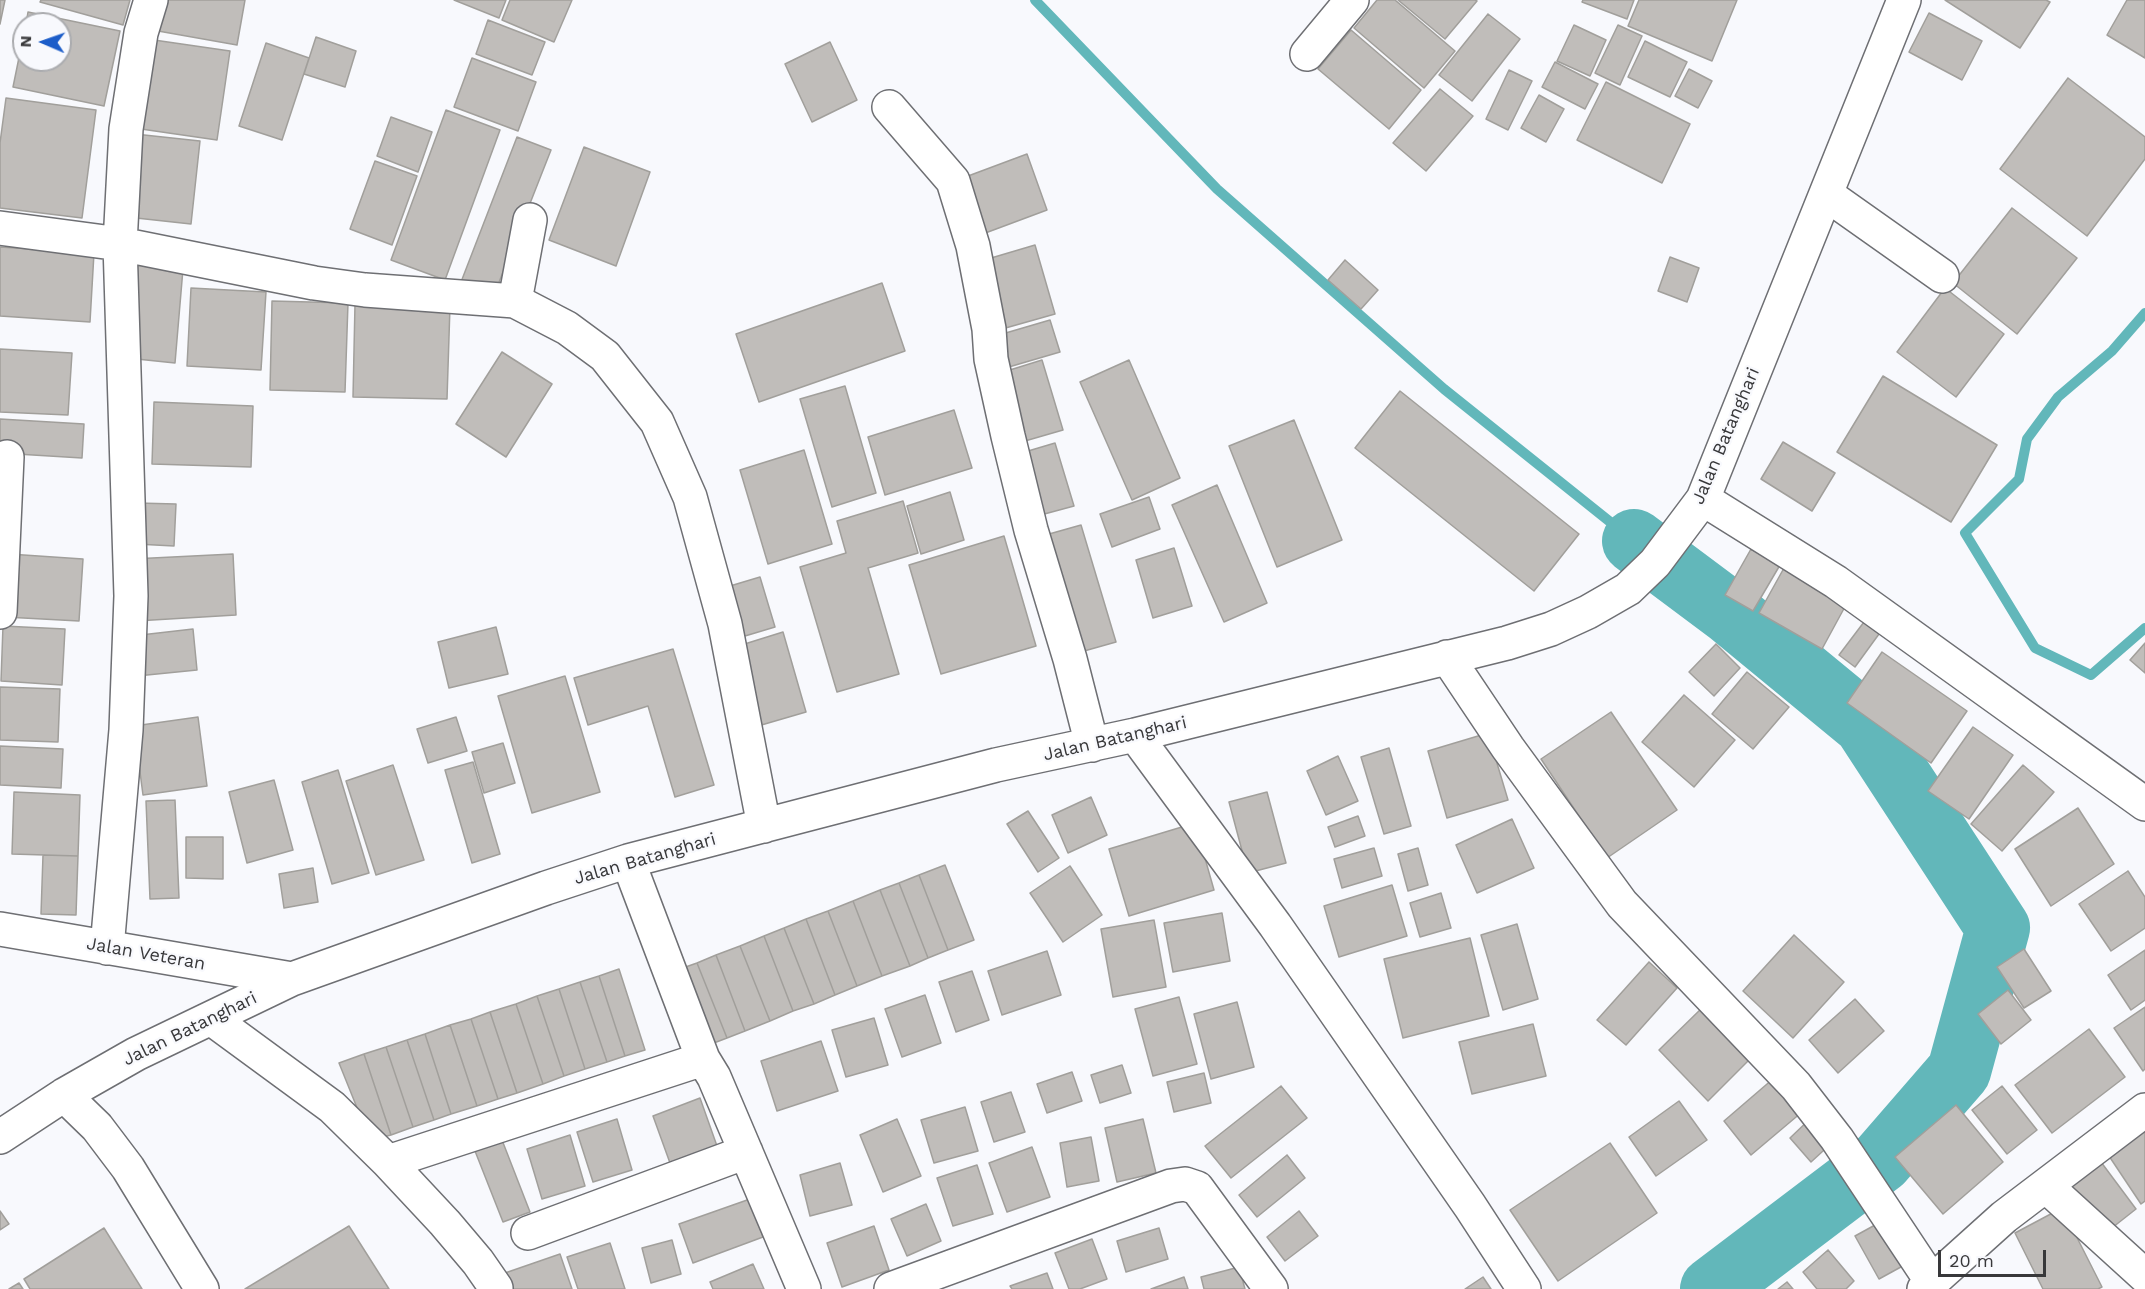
<!DOCTYPE html>
<html>
<head>
<meta charset="utf-8">
<style>
  body { margin:0 }
  #map { position:relative; width:2145px; height:1289px; overflow:hidden; background:#f8f9fd; font-family:"Work Sans",sans-serif }
  canvas { display:block }
  .north { position:absolute; left:12px; top:12px; width:60px; height:60px; box-sizing:border-box; background:#f8f9fd; border:2px solid #abacaf; border-radius:50%; rotate:272deg; font-size:16px; font-weight:700; line-height:24px; text-align:center; color:#38383a }
  .north::after { content:''; display:block; margin:auto; width:21px; height:27px; background:#1c5dc9; clip-path:polygon(50% 0,100% 100%,50% 72%,0 100%) }
  .scale { position:absolute; left:1938px; top:1250px; width:108px; height:27px; box-sizing:border-box; border:3px solid #38383a; border-top:0; padding-left:8px; font-size:18px; line-height:21px; white-space:nowrap; color:#38383a; -webkit-text-stroke:4px #f8f9fd; paint-order:stroke }
</style>
</head>
<body>
<div id="map">
<canvas width="2145" height="1289"></canvas>
<div class="north">N</div>
<div class="scale">20 m</div>
</div>
<script>
const ctx = document.querySelector('canvas').getContext('2d');
ctx.lineJoin = 'round';
function shape(rows) {
  const path = new Path2D();
  for (const r of rows) {
    path.moveTo(r[0], r[1]);
    for (let i = 2; i < r.length; i += 2) path.lineTo(r[i], r[i + 1]);
  }
  return path;
}
function strokePath(path, color, width, dash) {
  ctx.strokeStyle = color;
  ctx.lineWidth = width;
  ctx.lineCap = dash ? 'butt' : 'round';
  ctx.setLineDash(dash || []);
  ctx.stroke(path);
}
function paint(path, color) {
  ctx.fillStyle = color;
  ctx.fill(path, 'evenodd');
}
function write(font, color, halo, rows, align = 'center') {
  ctx.font = font + ' "Work Sans",sans-serif';
  ctx.lineWidth = 4.5;
  ctx.setLineDash([]);
  ctx.textBaseline = 'middle';
  ctx.strokeStyle = halo;
  ctx.fillStyle = color;
  for (const [text, x, y, turn = 0] of rows) {
    ctx.save();
    ctx.translate(x, y);
    ctx.rotate((+turn || 0) * Math.PI / 180);
    ctx.textAlign = isNaN(turn) ? turn : align;
    if (halo) ctx.strokeText(text, 0, 0);
    ctx.fillText(text, 0, 0);
    ctx.restore();
  }
}
const stream = shape([
  [1035,0,1217,189,1444,389,1634,541],
  [2145,313,2112,351,2058,397,2027,439,2019,479,1965,533,2035,648,2091,675,2145,628]
]);
const river = shape([
  [1634,541,1729,612,1865,724,1998,928,1959,1071,1881,1161,1712,1289]
]);
const building = shape([
  [0,0,5,0,0,24,0,0],
  [41,0,130,0,123,25,40,2,41,0],
  [163,0,245,0,237,45,158,31,163,0],
  [454,0,506,0,499,18,454,0],
  [510,0,572,0,554,42,502,20,510,0],
  [1377,0,1395,0,1455,51,1424,88,1354,28,1377,0],
  [1398,0,1475,0,1477,1,1445,39,1398,0],
  [1583,0,1634,0,1627,19,1582,2,1583,0],
  [1639,0,1737,0,1712,61,1628,26,1639,0],
  [1945,0,2046,0,2050,2,2020,48,1945,0],
  [2127,0,2145,0,2145,58,2107,35,2127,0],
  [28,12,120,31,104,106,13,87,24,33,24,60,60,60,60,24,26,24,28,12],
  [1929,13,1982,41,1962,80,1909,52,1929,13],
  [1488,14,1520,39,1472,101,1439,75,1488,14],
  [488,20,545,42,532,75,476,54,488,20],
  [1574,25,1606,40,1590,76,1557,61,1574,25],
  [1618,25,1642,36,1620,85,1595,73,1618,25],
  [1351,30,1421,90,1389,129,1318,69,1351,30],
  [316,37,356,51,345,87,304,74,316,37],
  [154,40,230,51,217,140,141,129,154,40],
  [1645,41,1687,62,1670,97,1628,77,1645,41],
  [830,42,857,100,812,122,785,64,830,42],
  [266,43,309,58,282,140,239,126,266,43],
  [472,58,536,82,518,131,454,107,472,58],
  [1555,62,1598,84,1585,109,1542,87,1555,62],
  [1689,69,1712,81,1698,108,1675,96,1689,69],
  [1509,70,1532,81,1508,130,1486,119,1509,70],
  [2068,78,2145,137,2145,159,2087,236,2000,169,2068,78],
  [1606,82,1690,124,1662,183,1577,140,1606,82],
  [1440,89,1473,116,1426,171,1393,143,1440,89],
  [1539,95,1564,109,1546,142,1521,128,1539,95],
  [6,98,96,110,82,218,0,208,0,143,6,98],
  [446,110,500,130,445,280,391,260,446,110],
  [391,117,432,132,418,172,377,156,391,117],
  [135,134,200,141,191,224,127,217,135,134],
  [517,137,551,150,494,295,461,282,517,137],
  [584,147,650,172,616,266,549,240,584,147],
  [1027,154,1047,210,980,235,960,179,1027,154],
  [375,161,417,176,392,245,350,229,375,161],
  [2012,208,2077,258,2017,334,1953,283,2012,208],
  [1035,245,1055,314,1002,329,981,261,1035,245],
  [0,247,94,253,90,322,0,316,0,247],
  [1670,257,1699,268,1687,302,1658,291,1670,257],
  [1345,260,1378,290,1361,309,1328,280,1345,260],
  [136,265,183,269,175,363,127,358,136,265],
  [882,283,905,351,759,402,736,334,882,283],
  [191,288,266,292,261,370,187,366,191,288],
  [1945,288,2004,334,1956,397,1897,352,1945,288],
  [272,301,348,303,345,392,270,390,272,301],
  [355,304,450,306,447,399,353,397,355,304],
  [1050,320,1060,352,1002,369,992,337,1050,320],
  [0,349,72,353,68,415,0,412,0,349],
  [502,352,552,384,506,457,456,424,502,352],
  [1042,360,1063,430,1018,443,997,374,1042,360],
  [1129,360,1180,478,1132,500,1080,382,1129,360],
  [1883,376,1997,445,1951,522,1837,452,1883,376],
  [845,386,876,493,832,507,800,399,845,386],
  [1400,391,1579,534,1534,591,1355,448,1400,391],
  [154,402,253,406,251,467,152,464,154,402],
  [954,410,972,468,885,495,868,437,954,410],
  [0,419,84,424,82,458,0,453,0,419],
  [1294,420,1342,540,1277,567,1229,446,1294,420],
  [1783,442,1835,473,1812,511,1761,479,1783,442],
  [1055,443,1074,506,1037,516,1018,454,1055,443],
  [804,450,832,544,768,564,740,470,804,450],
  [1217,485,1267,603,1224,622,1172,505,1217,485],
  [950,492,964,540,921,554,907,506,950,492],
  [1149,497,1160,529,1112,547,1100,514,1149,497],
  [903,501,918,553,868,568,899,674,837,692,800,567,846,553,837,521,903,501],
  [137,503,176,504,174,546,136,544,137,503],
  [1081,525,1116,642,1077,653,1042,536,1081,525],
  [1004,536,1036,646,941,674,909,565,1004,536],
  [1174,548,1192,606,1153,618,1136,560,1174,548],
  [1751,549,1780,565,1753,611,1725,595,1751,549],
  [9,554,83,559,79,621,5,617,9,554],
  [233,554,236,615,136,621,132,559,233,554],
  [1784,568,1847,603,1822,649,1759,613,1784,568],
  [760,577,775,627,735,639,720,589,760,577],
  [1864,622,1879,634,1855,667,1839,655,1864,622],
  [3,626,65,629,62,685,1,681,3,626],
  [496,627,508,674,449,688,438,642,496,627],
  [193,629,197,670,137,676,132,636,193,629],
  [783,632,806,712,758,726,735,647,783,632],
  [2145,643,2145,673,2130,660,2145,643],
  [1716,644,1740,668,1714,696,1689,672,1716,644],
  [673,649,714,785,675,797,648,706,588,725,574,678,673,649],
  [1882,652,1967,711,1931,763,1847,703,1882,652],
  [1747,672,1789,707,1753,749,1712,714,1747,672],
  [565,676,600,792,532,813,498,696,565,676],
  [0,687,60,689,58,742,0,740,0,687],
  [1684,695,1735,740,1694,787,1642,742,1684,695],
  [1611,712,1677,810,1607,858,1541,759,1611,712],
  [198,717,207,786,143,795,134,726,198,717],
  [456,717,467,751,428,763,417,729,456,717],
  [1973,727,2013,755,1969,819,1928,791,1973,727],
  [1488,733,1508,800,1447,818,1428,751,1488,733],
  [503,743,515,783,484,793,472,752,503,743],
  [0,746,63,749,61,788,0,785,0,746],
  [1389,748,1411,826,1384,834,1361,757,1389,748],
  [1338,756,1358,801,1326,815,1307,771,1338,756],
  [473,762,500,854,472,863,445,770,473,762],
  [393,765,424,860,376,875,346,781,393,765],
  [2023,765,2054,792,2002,851,1971,824,2023,765],
  [338,770,369,873,332,884,302,782,338,770],
  [274,780,293,850,247,863,229,792,274,780],
  [14,792,80,795,78,856,12,854,14,792],
  [1267,792,1286,863,1248,873,1229,802,1267,792],
  [1091,797,1107,835,1068,853,1052,815,1091,797],
  [175,800,179,898,150,899,146,801,175,800],
  [2078,808,2114,864,2051,906,2015,849,2078,808],
  [1028,811,1059,858,1038,872,1007,824,1028,811],
  [1358,816,1365,836,1335,847,1328,827,1358,816],
  [1512,819,1534,868,1477,893,1456,845,1512,819],
  [1195,823,1214,890,1129,916,1109,849,1195,823],
  [186,837,223,837,223,879,186,878,186,837],
  [1374,848,1382,876,1342,888,1334,859,1374,848],
  [1418,848,1428,885,1408,891,1398,854,1418,848],
  [43,855,78,856,76,915,41,914,43,855],
  [945,865,974,940,948,950,919,875,945,865],
  [1070,866,1102,915,1063,942,1030,893,1070,866],
  [313,868,318,902,284,908,279,874,313,868],
  [2128,871,2145,897,2145,928,2111,951,2079,904,2128,871],
  [919,875,948,950,928,958,899,883,919,875],
  [899,883,928,958,910,966,880,890,899,883],
  [1392,885,1407,936,1339,957,1324,906,1392,885],
  [880,890,910,966,882,976,853,901,880,890],
  [1441,893,1451,928,1420,937,1410,903,1441,893],
  [853,901,882,976,857,986,828,911,853,901],
  [828,911,857,986,835,995,806,919,828,911],
  [1222,913,1230,961,1173,972,1164,923,1222,913],
  [806,919,835,995,814,1004,784,928,806,919],
  [1154,920,1166,987,1113,997,1101,929,1154,920],
  [1517,924,1538,999,1503,1010,1481,935,1517,924],
  [784,928,814,1004,793,1011,764,936,784,928],
  [1794,935,1844,982,1793,1038,1743,991,1794,935],
  [764,936,793,1011,770,1021,740,946,764,936],
  [1470,938,1489,1016,1403,1038,1384,959,1470,938],
  [740,946,770,1021,745,1031,716,955,740,946],
  [2024,949,2051,991,2024,1008,1997,967,2024,949],
  [2145,950,2145,1000,2131,1010,2108,975,2145,950],
  [1047,951,1061,995,1002,1015,988,971,1047,951],
  [716,955,745,1031,727,1038,697,963,716,955],
  [1649,962,1677,988,1626,1045,1597,1020,1649,962],
  [697,963,727,1038,706,1046,677,970,697,963],
  [619,969,645,1050,625,1056,599,976,619,969],
  [972,971,989,1020,956,1032,939,982,972,971],
  [599,976,625,1056,607,1062,580,982,599,976],
  [580,982,607,1062,585,1069,559,989,580,982],
  [559,989,585,1069,564,1076,537,996,559,989],
  [2008,990,2031,1020,2001,1044,1978,1014,2008,990],
  [925,995,941,1043,902,1057,885,1009,925,995],
  [537,996,564,1076,543,1084,516,1004,537,996],
  [1179,997,1197,1064,1153,1076,1135,1009,1179,997],
  [1855,999,1884,1031,1838,1073,1809,1040,1855,999],
  [1237,1002,1254,1067,1211,1079,1194,1014,1237,1002],
  [516,1004,543,1084,517,1093,490,1012,516,1004],
  [1705,1005,1754,1055,1708,1101,1659,1050,1705,1005],
  [2145,1007,2145,1069,2143,1071,2114,1028,2145,1007],
  [490,1012,517,1093,498,1099,471,1019,490,1012],
  [874,1018,888,1065,846,1077,832,1030,874,1018],
  [471,1019,498,1099,477,1106,450,1025,471,1019],
  [1533,1024,1546,1076,1472,1094,1459,1042,1533,1024],
  [450,1025,477,1106,451,1114,425,1034,450,1025],
  [2089,1029,2125,1077,2052,1133,2015,1085,2089,1029],
  [425,1034,451,1114,434,1120,407,1040,425,1034],
  [407,1040,434,1120,413,1127,386,1047,407,1040],
  [821,1041,838,1091,777,1111,761,1061,821,1041],
  [386,1047,413,1127,391,1135,364,1054,386,1047],
  [364,1054,391,1135,370,1140,339,1063,364,1054],
  [1122,1065,1131,1093,1100,1103,1091,1075,1122,1065],
  [1072,1072,1082,1101,1047,1113,1037,1084,1072,1072],
  [1204,1073,1211,1103,1174,1112,1167,1082,1204,1073],
  [1774,1078,1802,1112,1751,1155,1724,1121,1774,1078],
  [1281,1086,1307,1118,1231,1178,1205,1146,1281,1086],
  [2002,1086,2037,1130,2007,1154,1972,1110,2002,1086],
  [1011,1092,1025,1132,994,1142,981,1102,1011,1092],
  [700,1098,717,1146,670,1163,653,1116,700,1098],
  [1679,1101,1707,1140,1656,1176,1629,1137,1679,1101],
  [1956,1105,2003,1162,1943,1214,1895,1157,1956,1105],
  [965,1107,978,1151,934,1163,921,1120,965,1107],
  [1813,1116,1835,1140,1811,1162,1790,1138,1813,1116],
  [617,1119,632,1170,593,1182,577,1132,617,1119],
  [897,1119,921,1176,883,1192,860,1135,897,1119],
  [1143,1119,1156,1173,1117,1182,1105,1128,1143,1119],
  [2145,1131,2145,1201,2141,1204,2109,1156,2145,1131],
  [570,1135,585,1186,542,1199,527,1149,570,1135],
  [1091,1137,1099,1181,1067,1187,1060,1143,1091,1137],
  [502,1140,530,1212,503,1222,475,1151,502,1140],
  [1610,1143,1657,1213,1558,1281,1510,1210,1610,1143],
  [1032,1147,1050,1197,1007,1212,989,1163,1032,1147],
  [1287,1155,1305,1178,1257,1217,1239,1195,1287,1155],
  [2101,1162,2136,1209,2103,1235,2067,1188,2101,1162],
  [840,1163,852,1205,810,1216,800,1175,840,1163],
  [977,1165,993,1214,953,1226,937,1178,977,1165],
  [750,1199,763,1237,693,1263,679,1224,750,1199],
  [926,1204,941,1241,907,1256,891,1219,926,1204],
  [2062,1208,2102,1287,2098,1289,2043,1289,2015,1233,2062,1208],
  [0,1211,9,1224,0,1230,0,1211],
  [1299,1211,1318,1236,1285,1261,1267,1237,1299,1211],
  [1886,1219,1910,1262,1879,1279,1855,1236,1886,1219],
  [349,1226,389,1289,245,1289,349,1226],
  [874,1226,889,1270,842,1287,827,1243,874,1226],
  [104,1228,142,1289,30,1289,24,1279,104,1228],
  [1159,1228,1168,1259,1126,1272,1117,1241,1159,1228],
  [1092,1239,1107,1279,1080,1289,1069,1289,1055,1253,1092,1239],
  [672,1240,681,1274,651,1283,642,1248,672,1240],
  [610,1243,625,1289,578,1289,567,1257,610,1243],
  [1828,1250,1854,1281,1846,1289,1817,1289,1803,1272,1828,1250],
  [560,1254,572,1289,510,1289,505,1273,560,1254],
  [753,1264,764,1289,713,1289,710,1282,753,1264],
  [1239,1267,1245,1289,1204,1289,1201,1277,1239,1267],
  [1047,1273,1053,1289,1012,1289,1010,1286,1047,1273],
  [1184,1277,1188,1289,1151,1289,1184,1277],
  [1483,1277,1491,1289,1465,1289,1483,1277],
  [1787,1282,1793,1289,1778,1289,1787,1282],
  [19,1283,23,1289,9,1289,19,1283]
]);
const minor = shape([
  [1307,54,1352,0],
  [889,107,953,181,973,246,989,329,991,359,1008,436,1031,530,1070,659,1092,745],
  [1826,194,1942,276],
  [0,228,120,244,314,283,365,290,515,301,567,328,605,356,657,422,690,497,725,624,764,826],
  [515,301,530,220],
  [1703,499,1836,582,2145,804],
  [0,612,7,457],
  [1447,657,1508,748,1622,904,1796,1086,1837,1139,1932,1282],
  [1135,735,1275,925,1470,1206,1524,1289],
  [628,861,703,1059,714,1077,804,1289],
  [0,929,292,979],
  [107,948,126,730,131,596,120,244,126,129,141,33,151,0],
  [212,1019,332,1107,388,1162,445,1223,478,1262,496,1288],
  [64,1095,97,1127,128,1168,202,1289],
  [0,1137,64,1095,136,1054,292,979,546,888,628,861,996,765,1135,735,1507,643,1551,629,1588,612,1628,589,1655,563,1703,499,1904,0],
  [388,1162,703,1059],
  [2046,1186,2145,1276],
  [528,1233,746,1152],
  [891,1289,1171,1186,1185,1184,1197,1188,1271,1289],
  [1924,1289,2004,1217,2145,1110]
]);
const streetNames = [
  ["Jalan Batanghari",1726,436,-67],
  ["Jalan Batanghari",1115,739,-13],
  ["Jalan Batanghari",645,859,-16],
  ["Jalan Veteran",146,954,10],
  ["Jalan Batanghari",190,1029,-26]
];
strokePath(stream, '#62b7ba', 10);
strokePath(river, '#62b7ba', 64);
paint(building, '#c0bdba');
strokePath(building, '#a19f9b', 1.5);
strokePath(minor, '#6e6f73', 36);
strokePath(minor, '#fff', 33);
write('18px', '#38383a', '#f8f9fd', streetNames);
</script>
</body>
</html>
